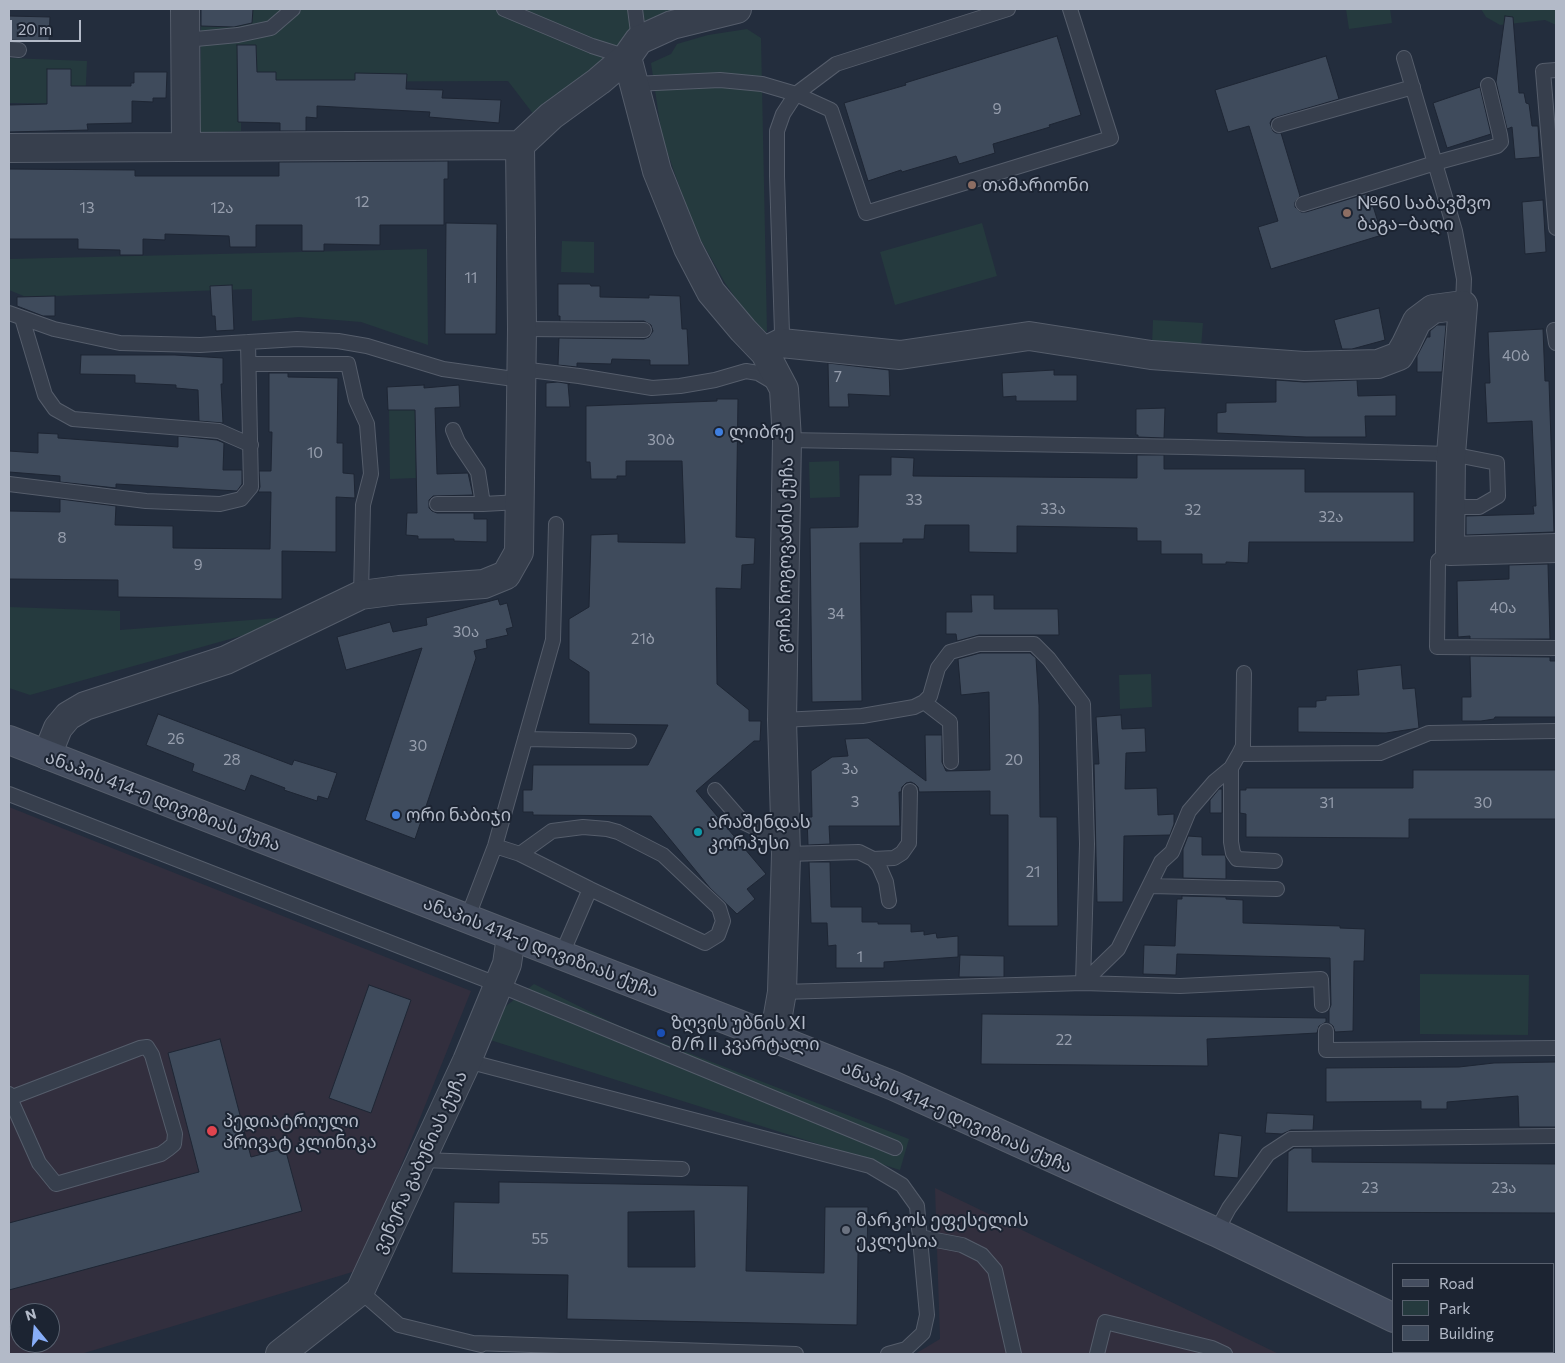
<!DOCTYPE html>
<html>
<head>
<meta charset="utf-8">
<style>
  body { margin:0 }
  #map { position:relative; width:1565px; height:1363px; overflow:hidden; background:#232d3d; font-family:Commissioner,sans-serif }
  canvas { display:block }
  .frame { position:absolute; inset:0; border:10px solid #b3bac8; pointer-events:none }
  .legend { position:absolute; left:1392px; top:1263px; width:162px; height:90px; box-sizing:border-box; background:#1c2432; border:1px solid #58606e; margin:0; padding:6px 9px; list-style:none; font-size:15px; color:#b3bac8 }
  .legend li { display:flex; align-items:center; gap:10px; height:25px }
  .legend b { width:25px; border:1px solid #58606e }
  .north { position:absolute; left:10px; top:1303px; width:50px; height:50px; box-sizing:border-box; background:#1c2432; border:1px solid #58606e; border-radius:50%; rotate:343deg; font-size:14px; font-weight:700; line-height:20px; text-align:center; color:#b3bac8 }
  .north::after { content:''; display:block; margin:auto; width:18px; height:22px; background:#88aef8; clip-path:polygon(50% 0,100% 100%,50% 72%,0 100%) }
  .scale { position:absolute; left:10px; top:20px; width:71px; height:22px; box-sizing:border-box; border:2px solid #b3bac8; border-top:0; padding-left:6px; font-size:15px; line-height:18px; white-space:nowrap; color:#b3bac8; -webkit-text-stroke:4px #1c2432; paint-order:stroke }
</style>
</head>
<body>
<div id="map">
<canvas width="1565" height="1363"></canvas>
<div class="frame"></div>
<ul class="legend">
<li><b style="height:6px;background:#454e60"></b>Road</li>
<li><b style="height:14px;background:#253a3e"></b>Park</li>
<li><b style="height:14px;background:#3f4b5c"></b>Building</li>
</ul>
<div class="north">N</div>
<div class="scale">20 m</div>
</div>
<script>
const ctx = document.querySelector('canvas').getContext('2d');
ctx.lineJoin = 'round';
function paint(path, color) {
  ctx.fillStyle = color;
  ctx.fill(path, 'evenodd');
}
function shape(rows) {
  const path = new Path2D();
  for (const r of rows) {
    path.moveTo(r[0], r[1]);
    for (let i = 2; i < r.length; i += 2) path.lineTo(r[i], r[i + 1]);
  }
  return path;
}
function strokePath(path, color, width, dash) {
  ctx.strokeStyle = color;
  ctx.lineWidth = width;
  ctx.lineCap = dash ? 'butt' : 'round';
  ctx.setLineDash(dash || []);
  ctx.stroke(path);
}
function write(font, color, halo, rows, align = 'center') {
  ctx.font = font + ' Commissioner,"Noto Sans Georgian",sans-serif';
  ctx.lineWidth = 4;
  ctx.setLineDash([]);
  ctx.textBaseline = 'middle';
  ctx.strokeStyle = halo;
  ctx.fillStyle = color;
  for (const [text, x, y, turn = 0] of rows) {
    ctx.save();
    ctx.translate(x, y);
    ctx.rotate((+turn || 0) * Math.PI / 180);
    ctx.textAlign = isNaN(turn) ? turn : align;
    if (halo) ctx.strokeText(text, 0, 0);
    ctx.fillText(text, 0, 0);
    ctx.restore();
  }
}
const medical = shape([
  [9,807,471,991,359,1270,81,1354,9,1354],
  [20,1313,50,1313,50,1343,20,1343],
  [935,1188,1279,1354,915,1354,940,1339]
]);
const green = shape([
  [201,9,692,9,534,115,508,81,241,82,241,131,200,133],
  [1346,9,1390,9,1392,23,1349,29],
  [1481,9,1556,9,1556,25,1545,20,1500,25,1486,17],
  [747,29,761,38,767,332,756,327,725,283,694,228,662,137,651,63,671,54,677,44,708,35],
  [9,58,87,61,85,104,9,103],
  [982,223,997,276,895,305,880,252],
  [562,241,594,242,594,273,561,272],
  [427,249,428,345,361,322,299,317,252,321,252,289,26,297,9,290,9,259],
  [1153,320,1203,323,1201,348,1152,345],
  [389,410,415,410,416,478,390,479],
  [839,461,840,497,810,498,809,462],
  [9,607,120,611,120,630,316,615,30,695,9,688],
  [1151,674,1152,707,1120,709,1119,675],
  [1420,974,1529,975,1528,1035,1420,1034],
  [534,984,617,1025,909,1139,900,1170,487,1039,496,1014]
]);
const building = shape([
  [201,9,253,9,252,23,234,27,201,26,201,9],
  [9,16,50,17,49,42,9,40,9,16],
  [1505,16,1513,17,1519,93,1524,93,1526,103,1529,104,1532,126,1538,126,1540,157,1515,159,1512,127,1507,129,1496,82,1505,16],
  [1057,36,1081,115,1049,125,1050,127,993,144,995,153,959,164,956,156,902,172,901,170,868,181,844,103,906,85,905,83,1057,36],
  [237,45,256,45,257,72,276,72,276,80,355,80,355,73,407,74,406,89,443,90,442,98,501,100,499,123,429,117,430,112,317,106,317,118,306,117,306,131,280,131,280,123,238,122,237,45],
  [1326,56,1339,99,1277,117,1272,119,1270,123,1273,131,1276,133,1281,133,1300,196,1295,202,1295,207,1301,212,1306,212,1369,193,1382,235,1271,269,1258,227,1278,221,1249,126,1228,132,1215,90,1326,56],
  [47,69,71,69,71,86,131,86,131,83,134,83,134,72,167,72,166,98,153,98,153,102,132,101,132,123,87,124,88,130,9,132,9,105,47,104,47,69],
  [1480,87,1491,134,1447,148,1433,103,1480,87],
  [448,161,448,179,444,179,444,225,380,225,380,245,324,244,324,251,302,251,302,225,256,225,256,247,230,247,229,236,165,234,165,240,143,239,143,255,120,255,120,250,78,249,78,239,9,239,9,169,135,170,135,176,279,176,279,162,448,161],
  [1543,200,1546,252,1525,254,1522,202,1543,200],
  [446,223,497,224,496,334,445,334,446,223],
  [558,284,590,284,591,286,600,286,600,297,649,298,649,295,680,296,682,329,687,329,689,365,650,365,650,360,612,359,611,364,577,363,577,367,558,365,559,338,644,339,649,337,653,331,651,325,644,321,560,321,560,316,558,316,558,284],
  [232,285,234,330,216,331,215,316,212,316,210,286,232,285],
  [55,296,55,316,43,316,17,306,17,297,55,296],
  [1379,308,1385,340,1352,349,1342,349,1334,320,1379,308],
  [1437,325,1446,325,1442,372,1417,372,1417,356,1427,337,1430,337,1430,331,1437,325],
  [1543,329,1545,381,1549,381,1554,532,1466,535,1466,516,1534,514,1533,506,1536,506,1532,421,1487,423,1485,383,1490,383,1488,332,1543,329],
  [81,355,175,355,223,358,223,384,221,384,223,423,199,421,198,390,176,388,176,385,135,383,135,375,80,374,81,355],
  [828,363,889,370,890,396,848,394,849,407,829,407,828,363],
  [1054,370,1054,375,1077,375,1077,401,1016,401,1016,396,1003,397,1002,373,1054,370],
  [269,373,288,373,288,377,338,378,337,443,343,443,343,473,354,474,355,498,336,497,336,552,282,551,282,599,118,597,118,580,9,579,9,511,60,512,60,499,116,506,115,525,173,526,173,548,270,549,271,492,258,492,260,487,259,471,271,471,272,432,269,432,269,373],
  [1276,380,1304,382,1357,380,1358,396,1396,395,1396,416,1365,416,1366,437,1306,437,1217,433,1217,413,1226,412,1226,403,1276,402,1276,380],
  [558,382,570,384,568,384,570,407,546,407,546,383,558,382],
  [424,385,424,388,459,385,460,407,435,408,437,474,468,473,473,495,433,496,429,500,429,508,432,511,437,513,474,513,474,519,487,519,487,542,454,541,454,539,418,539,418,536,406,535,407,513,417,513,415,410,388,410,387,387,424,385],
  [717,399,738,399,736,537,755,538,754,564,742,565,741,589,716,588,717,684,749,710,749,721,761,721,760,741,754,741,696,791,766,874,747,889,755,899,737,914,710,888,651,816,533,815,533,812,523,812,523,790,532,790,533,765,648,765,668,725,589,724,589,672,569,659,569,619,589,607,591,535,618,534,618,542,685,543,682,461,626,461,626,476,617,476,617,479,591,479,590,462,586,462,586,406,717,401,717,399],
  [1165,408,1164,438,1138,437,1138,435,1136,435,1136,409,1165,408],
  [38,433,58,434,58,438,178,447,178,436,217,440,224,443,223,470,242,470,242,484,237,491,116,484,116,488,60,482,60,476,9,472,9,451,38,453,38,433],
  [1137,455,1164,455,1164,469,1305,469,1305,492,1414,492,1414,542,1249,542,1248,563,1226,562,1226,564,1202,564,1202,554,1161,554,1161,541,1137,541,1137,528,1017,526,1017,553,969,552,969,525,925,525,924,539,903,539,903,543,860,543,862,701,812,702,810,528,858,527,859,475,891,475,891,457,914,458,913,476,1137,478,1137,455],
  [1548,564,1550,639,1470,639,1470,636,1458,637,1457,581,1509,579,1509,565,1548,564],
  [971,595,994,595,994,609,1058,609,1059,635,979,635,957,641,956,634,946,634,946,612,972,612,971,595],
  [498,599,500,605,507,603,513,627,506,629,508,635,486,640,487,648,474,651,476,658,415,839,365,820,422,648,346,670,337,637,390,622,393,632,427,625,426,618,498,599],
  [980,653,1030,653,1036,658,1039,705,1040,817,1057,817,1058,926,1008,926,1008,815,990,815,990,791,919,792,918,787,915,784,911,782,906,783,902,787,901,792,899,792,900,826,829,826,830,844,808,845,807,817,812,817,811,771,832,757,848,756,845,739,868,738,926,781,925,735,942,735,942,762,946,771,990,770,989,692,961,695,958,659,980,653],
  [1470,656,1550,657,1550,661,1556,661,1556,717,1495,717,1494,719,1481,721,1462,721,1462,697,1471,697,1470,656],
  [1401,665,1403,689,1415,688,1419,728,1386,733,1298,732,1298,707,1316,707,1316,701,1326,700,1326,696,1359,695,1357,670,1401,665],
  [158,714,292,765,294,760,337,773,328,799,318,796,317,801,284,790,285,788,251,775,245,791,192,771,194,764,146,745,158,714],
  [1121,715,1122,729,1145,728,1146,752,1126,753,1125,789,1157,788,1158,815,1174,814,1174,824,1170,835,1124,836,1123,902,1097,902,1094,764,1099,764,1096,717,1121,715],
  [1413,770,1556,770,1556,819,1409,819,1409,838,1246,837,1246,814,1240,813,1240,790,1246,790,1246,788,1413,788,1413,770],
  [1219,789,1222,789,1222,813,1210,813,1210,800,1219,789],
  [1188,836,1202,837,1202,855,1225,855,1226,859,1226,879,1183,878,1183,849,1188,836],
  [809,862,830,862,831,907,862,907,862,922,878,922,878,924,911,924,911,932,924,931,924,935,936,933,937,938,958,936,958,957,884,962,884,968,836,968,836,945,828,946,827,923,811,923,809,862],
  [1182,896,1226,897,1226,899,1243,900,1243,923,1340,926,1340,928,1365,929,1364,961,1354,961,1353,1031,1335,1032,1333,1026,1329,1023,1329,1010,1331,1005,1330,958,1177,954,1176,975,1143,974,1144,945,1175,946,1177,899,1182,899,1182,896],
  [960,955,1004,956,1004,977,959,977,960,955],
  [369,985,411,1000,371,1113,329,1098,369,985],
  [982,1014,1326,1018,1326,1022,1319,1026,1317,1033,1207,1039,1208,1066,981,1064,982,1014],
  [220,1039,251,1157,285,1148,302,1211,9,1290,9,1223,199,1172,168,1053,220,1039],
  [1556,1062,1556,1127,1519,1127,1518,1096,1447,1102,1447,1109,1421,1109,1421,1101,1326,1102,1326,1068,1459,1067,1494,1063,1556,1062],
  [1267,1113,1314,1115,1313,1130,1291,1130,1282,1134,1265,1133,1267,1113],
  [1219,1133,1242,1136,1238,1178,1214,1176,1219,1133],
  [1294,1148,1312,1148,1312,1162,1556,1164,1556,1213,1287,1212,1288,1152,1294,1148],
  [499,1182,748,1186,746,1271,824,1273,825,1207,868,1207,867,1252,858,1252,857,1325,567,1319,568,1275,452,1273,454,1202,499,1203,499,1182],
  [694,1211,695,1267,628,1267,628,1212,694,1211]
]);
const lane = shape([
  [504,9,592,46,627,57],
  [635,9,639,40],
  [185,40,238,35,271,28,293,9],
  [9,49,19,50],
  [1404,58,1455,231,1464,279,1463,305],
  [1556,70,1543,71,1556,228],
  [634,84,720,80,762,84,796,94,831,110,866,213,1111,138,1070,9],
  [1279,125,1413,87],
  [1303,204,1435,163,1497,146,1501,142,1500,135,1488,85],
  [9,313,54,329,120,343,200,345,297,339,338,341,367,346,443,369,521,380],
  [22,318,45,395,55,409,73,419,219,431,251,445],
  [522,329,644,330],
  [1554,330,1556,343],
  [781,343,782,333,777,176,777,131,783,114,796,94,836,64,1008,9],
  [249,364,348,364,356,400,367,424,371,474,363,505,361,595],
  [521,369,579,376,652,388,680,386,715,380,746,371,758,373,775,383],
  [453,430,458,442,478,472,483,504],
  [787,440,1188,447,1451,454,1497,463,1498,496,1479,507,1450,507],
  [9,484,146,501,220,504,241,499,251,487,248,342],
  [437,504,483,504,520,502],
  [1450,551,1438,561,1437,647,1556,648],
  [924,702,950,722,951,762],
  [782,720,862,716,914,707,924,702,930,696,938,668,950,652,979,644,1034,644,1049,659,1083,704,1087,844,1083,983],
  [525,739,629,741],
  [1239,754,1243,746,1244,673],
  [715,790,743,822,768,834,785,834],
  [9,794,499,985,895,1148],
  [495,846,520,854,590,889,705,943,718,935,723,921,719,908,663,855,618,832,607,829,583,827,552,831,520,854],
  [786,854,859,852,873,859,879,866,886,882,889,901],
  [873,859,894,858,902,853,909,843,910,791],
  [1275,861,1237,859,1233,853,1231,842,1231,768,1239,754,1380,753,1429,733,1556,731],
  [1150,886,1277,889],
  [467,919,495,846,553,640,556,524],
  [561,956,590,889],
  [1083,983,1118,949,1161,862,1172,852,1189,811,1214,782,1231,768],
  [782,992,1083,983,1180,986,1321,979,1322,1005],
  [1326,1031,1326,1050,1556,1048],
  [467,1061,870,1166,902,1185,917,1206,927,1315,923,1333,906,1349,888,1354],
  [9,1094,10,1098,39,1163,56,1184,161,1154,168,1149,174,1144,175,1134,152,1055,147,1047,140,1048,10,1098],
  [421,1160,682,1169],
  [1216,1232,1229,1208,1268,1154,1291,1139,1556,1136],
  [920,1237,962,1245,982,1255,995,1270,1014,1354],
  [360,1291,399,1325,481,1345],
  [473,1343,796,1354],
  [1097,1354,1105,1322,1212,1348,1225,1354]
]);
const street = shape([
  [185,9,186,146],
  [627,57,657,171,688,248,711,292,743,330,765,353,784,389,787,440,782,720,786,854,782,992,774,1038],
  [9,148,520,145,551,116,599,81,627,57,639,40,672,25,737,9],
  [765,353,773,347,781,343,900,355,1029,336,1151,355,1304,366,1378,364,1399,356,1406,344,1417,321,1433,309,1463,305,1451,454,1450,551,1556,548],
  [47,755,58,728,68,716,85,706,226,660,361,595,399,590,484,584,506,575,519,552,522,329,520,145],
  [280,1354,360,1291,467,1061,507,964,511,936]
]);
const secondary = shape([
  [9,740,774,1038,894,1086,1216,1232,1394,1318],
  [1463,1352,1468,1354]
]);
const markers = [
  [972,185,5,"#8d6e63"],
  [1347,213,5,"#8d6e63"],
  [719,432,5,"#3f7fe0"],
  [396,815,5,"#3f7fe0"],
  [698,832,5,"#0f9aa8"],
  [661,1033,5,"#1a4fb4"],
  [212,1131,6,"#e0444e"],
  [846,1230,5,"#6b7280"]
];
const numberNames = [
  ["9",997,109],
  ["12",362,202],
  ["13",87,208],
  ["12ა",222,208],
  ["11",471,278],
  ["40ბ",1516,356],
  ["7",838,377],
  ["30ბ",661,440],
  ["10",315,453],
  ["33",914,500],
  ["33ა",1053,509],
  ["32",1193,510],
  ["32ა",1331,517],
  ["8",62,538],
  ["9",198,565],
  ["40ა",1503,608],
  ["34",836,614],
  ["30ა",466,632],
  ["21ბ",643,639],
  ["26",176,739],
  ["30",418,746],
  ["28",232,760],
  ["20",1014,760],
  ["3ა",850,769],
  ["3",855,802],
  ["31",1327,803],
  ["30",1483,803],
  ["21",1033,872],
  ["1",860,957],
  ["22",1064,1040],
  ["23",1370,1188],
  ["23ა",1504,1188],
  ["55",540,1239]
];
const poiNames = [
  ["თამარიონი",982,185],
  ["№60 საბავშვო",1357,203],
  ["ბაგა–ბაღი",1357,224],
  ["ლიბრე",729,432],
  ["ორი ნაბიჯი",406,815],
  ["არაშენდას",708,822],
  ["კორპუსი",708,843],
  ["ზღვის უბნის XI",671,1023],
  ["მ/რ II კვარტალი",671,1044],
  ["პედიატრიული",223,1121],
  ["პრივატ კლინიკა",223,1142],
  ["მარკოს ეფესელის",856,1220],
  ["ეკლესია",856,1241]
];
const streetNames = [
  ["გოჩა ჩოგოვაძის ქუჩა",785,555,-89],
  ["ანაპის 414-ე დივიზიას ქუჩა",163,801,21],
  ["ანაპის 414-ე დივიზიას ქუჩა",541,947,21],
  ["ანაპის 414-ე დივიზიას ქუჩა",957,1117,24],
  ["ვენერა გაბუნიას ქუჩა",420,1162,-65]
];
paint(medical, '#322f3e');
paint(green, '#253a3e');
paint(building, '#3f4b5c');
strokePath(building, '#1e2634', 1);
strokePath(lane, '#555d6b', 16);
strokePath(street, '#555d6b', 30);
strokePath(secondary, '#555d6b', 30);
strokePath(lane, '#373f4d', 14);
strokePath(street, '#373f4d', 28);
strokePath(secondary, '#454e60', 28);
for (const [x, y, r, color] of markers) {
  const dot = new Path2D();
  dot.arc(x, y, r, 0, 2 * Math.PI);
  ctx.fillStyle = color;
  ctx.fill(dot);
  strokePath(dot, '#1c2432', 2);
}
write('15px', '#969ead', null, numberNames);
write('18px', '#b3bac8', '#1c2432', poiNames, 'left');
write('18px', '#b3bac8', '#1c2432', streetNames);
</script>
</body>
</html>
